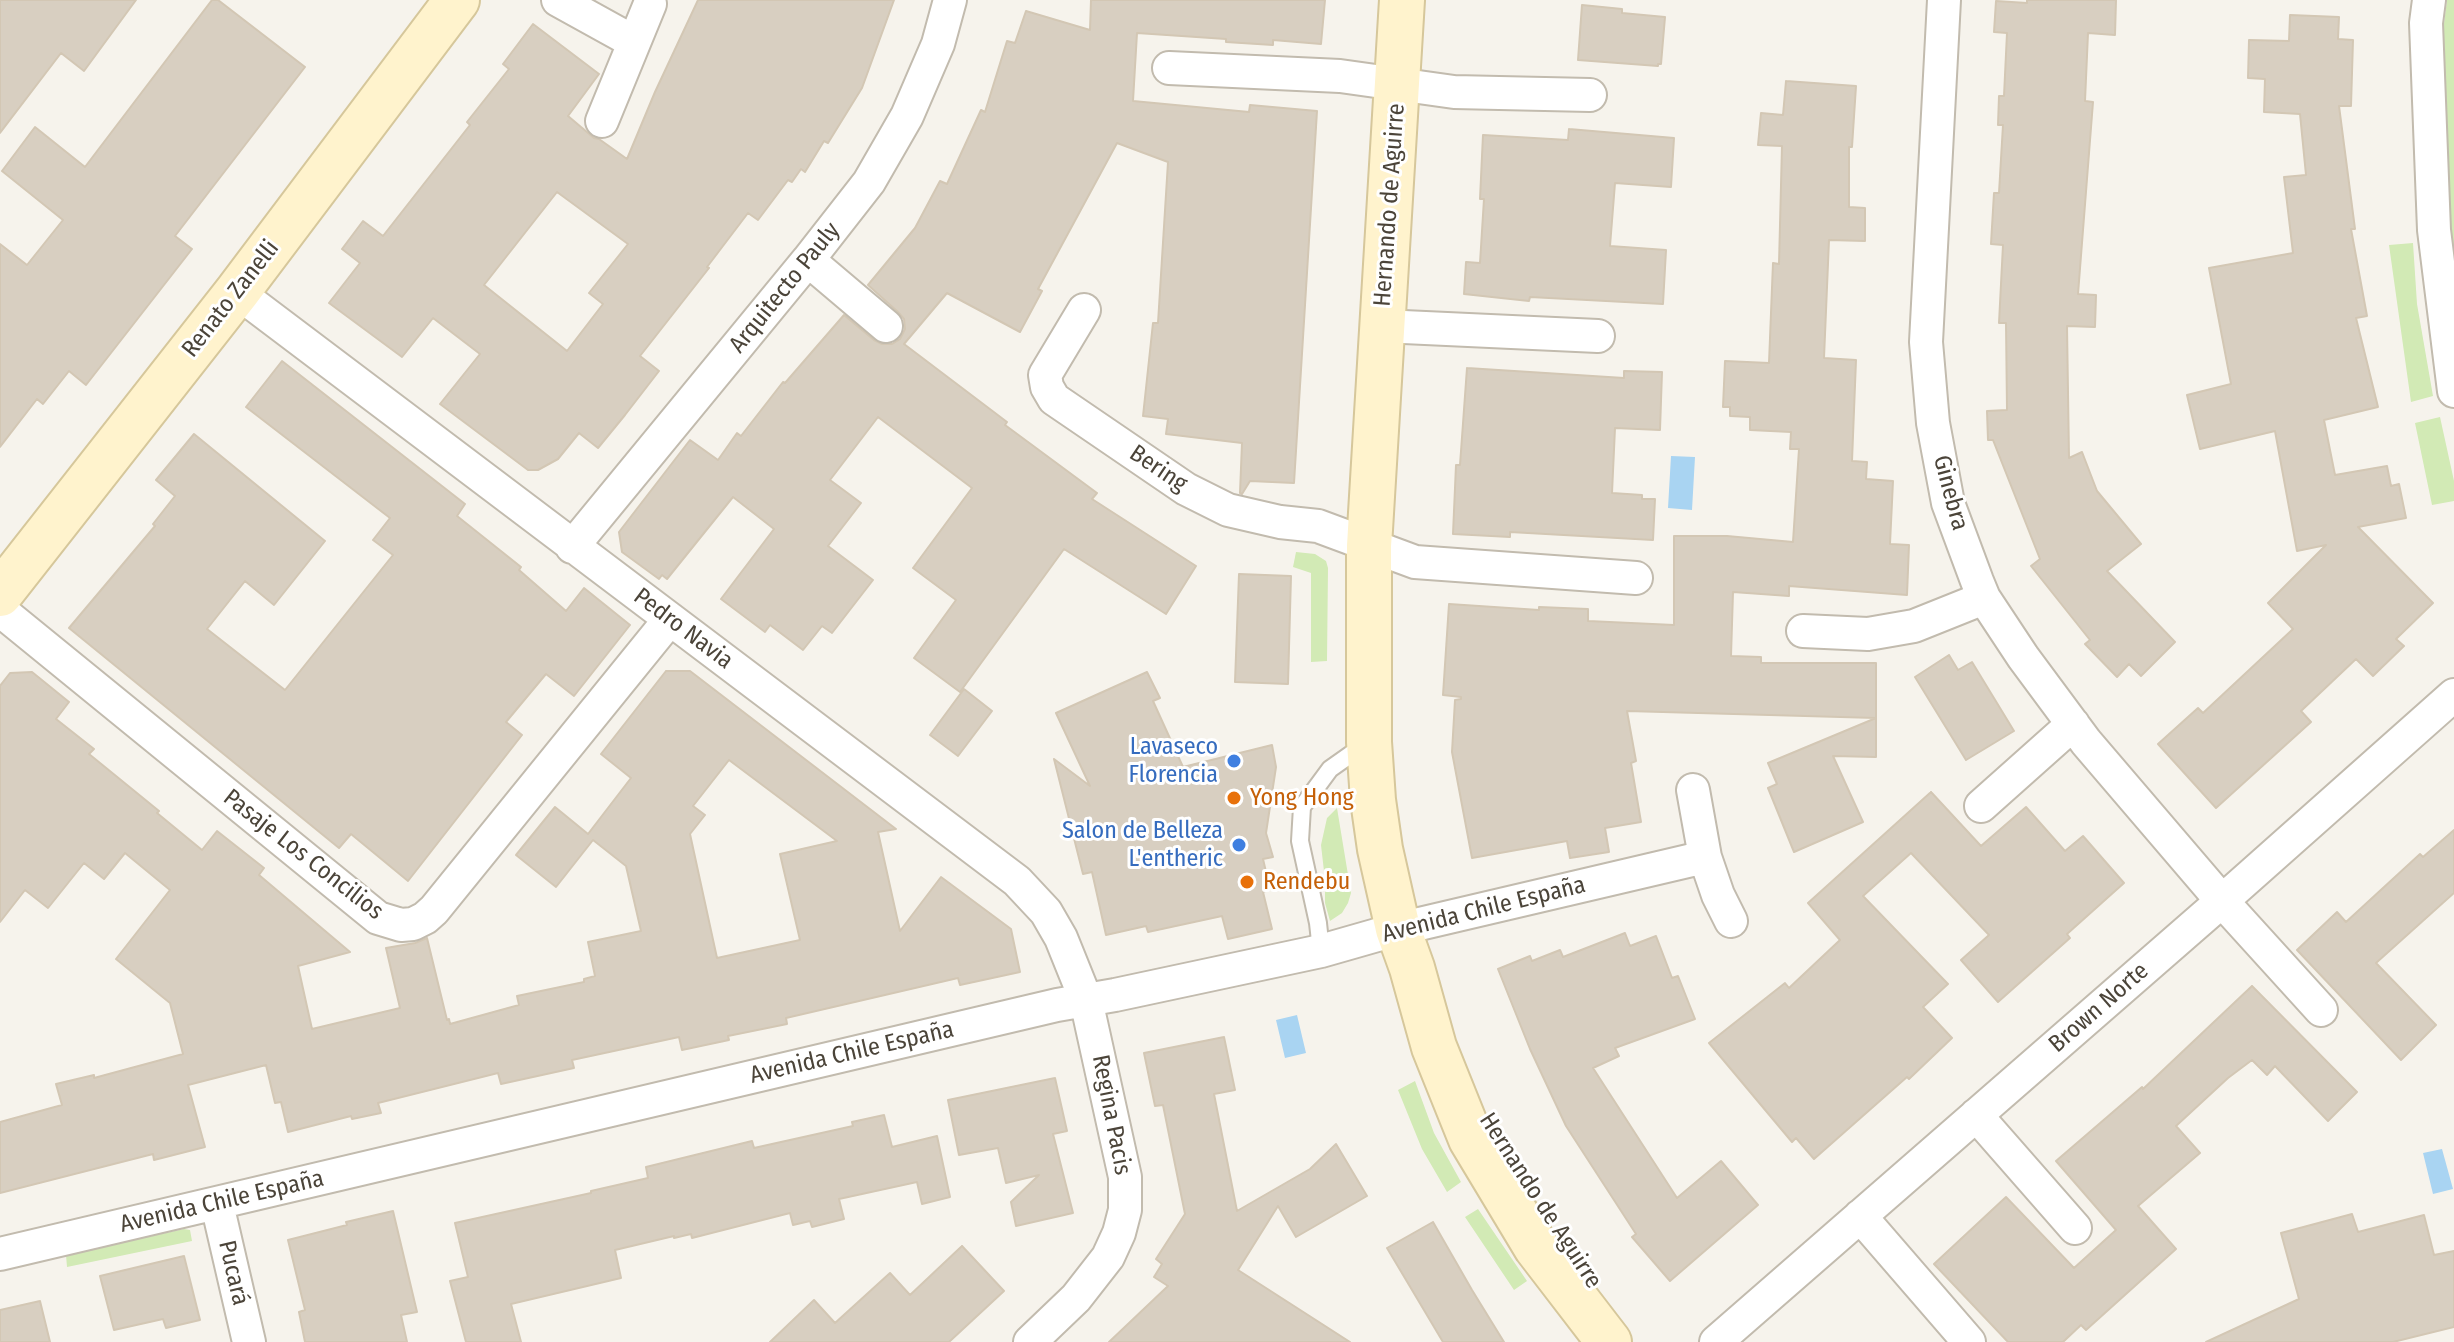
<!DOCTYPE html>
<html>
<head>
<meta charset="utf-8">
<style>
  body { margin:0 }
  canvas { display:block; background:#f6f3ec }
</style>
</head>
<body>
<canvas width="2454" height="1342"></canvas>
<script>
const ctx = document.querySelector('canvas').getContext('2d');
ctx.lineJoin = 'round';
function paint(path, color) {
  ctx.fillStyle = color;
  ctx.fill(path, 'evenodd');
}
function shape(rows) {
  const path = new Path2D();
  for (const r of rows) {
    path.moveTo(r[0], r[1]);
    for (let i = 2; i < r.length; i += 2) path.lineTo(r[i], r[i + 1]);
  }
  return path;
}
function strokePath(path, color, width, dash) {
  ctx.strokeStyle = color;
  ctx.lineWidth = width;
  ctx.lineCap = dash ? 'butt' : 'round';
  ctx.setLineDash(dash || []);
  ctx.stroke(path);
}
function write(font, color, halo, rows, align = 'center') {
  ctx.font = font + ' "Fira Sans Condensed",sans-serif';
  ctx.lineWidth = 6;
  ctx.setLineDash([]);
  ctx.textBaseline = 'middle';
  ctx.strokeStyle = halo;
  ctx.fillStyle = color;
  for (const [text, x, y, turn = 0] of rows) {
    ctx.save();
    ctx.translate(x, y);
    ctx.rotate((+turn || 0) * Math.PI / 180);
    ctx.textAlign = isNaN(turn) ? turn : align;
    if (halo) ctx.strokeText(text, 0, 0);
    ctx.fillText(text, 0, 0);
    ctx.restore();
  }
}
const green = shape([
  [2447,0,2454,0,2454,264,2449,222,2442,39],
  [2413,243,2417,304,2433,396,2411,402,2389,245],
  [2440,417,2454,481,2454,501,2432,505,2415,423],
  [1296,552,1315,554,1326,561,1328,568,1327,661,1311,662,1311,573,1293,567],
  [1337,808,1351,893,1348,903,1342,913,1330,921,1325,903,1325,880,1321,845,1327,818],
  [1415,1081,1434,1133,1461,1182,1447,1192,1422,1149,1398,1090],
  [1478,1209,1527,1281,1514,1290,1465,1217],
  [184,1229,190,1230,192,1241,67,1267,66,1255]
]);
const water = shape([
  [1671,456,1695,457,1692,510,1668,508],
  [1297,1015,1306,1053,1285,1058,1276,1020],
  [2442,1149,2453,1189,2433,1194,2423,1153]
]);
const building = shape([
  [0,0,136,0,84,71,61,53,0,133,0,0],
  [212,0,218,0,305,67,175,236,192,249,86,385,69,371,43,404,37,399,0,447,0,244,27,265,63,220,2,171,35,127,85,167,212,0],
  [698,0,894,0,862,88,828,143,824,141,805,172,801,169,792,182,788,180,758,220,748,213,707,267,709,268,640,356,659,371,625,415,598,448,579,433,558,459,538,470,528,470,440,404,480,354,433,318,402,357,329,303,360,263,342,249,363,221,383,236,470,125,467,122,509,69,503,64,533,24,599,74,568,116,594,138,599,139,627,159,655,92,698,0],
  [557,192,628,244,589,293,603,304,567,351,484,285,557,192],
  [1091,0,1325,0,1321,44,1273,40,1273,45,1226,42,1226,39,1137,33,1133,101,1249,112,1250,105,1317,111,1294,483,1250,481,1242,494,1240,493,1242,443,1166,434,1168,419,1143,416,1153,323,1158,323,1168,162,1117,143,1038,289,1042,291,1020,332,947,293,904,344,1007,422,1005,425,1097,493,1092,499,1196,566,1166,614,1064,549,960,692,914,658,956,600,913,568,972,488,878,417,830,480,861,503,828,546,873,580,832,633,822,626,803,650,770,625,765,632,721,599,774,529,733,497,667,579,662,575,659,579,622,552,619,532,690,440,718,460,737,433,741,436,783,382,785,383,844,315,874,340,882,344,892,344,900,339,905,329,904,319,898,312,868,285,915,228,940,181,947,184,981,110,985,112,1007,41,1015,43,1026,11,1090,30,1091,0],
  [2027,0,2116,0,2115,35,2088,33,2085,101,2093,102,2078,294,2096,295,2095,327,2067,326,2069,458,2082,452,2097,491,2141,544,2107,571,2175,642,2141,676,2129,664,2117,677,2085,644,2090,640,2031,566,2040,559,1993,440,1988,440,1987,411,2007,410,2006,323,1999,323,2003,245,1991,244,1994,193,1999,193,2003,125,1998,125,1999,96,2004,96,2007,33,1994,32,1996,1,2027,3,2027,0],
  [1582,5,1622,9,1622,13,1665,17,1661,64,1658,64,1658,66,1578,60,1582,5],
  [2290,15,2339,17,2338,39,2353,40,2351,106,2339,106,2355,229,2351,229,2367,316,2356,318,2378,407,2324,420,2335,475,2387,466,2391,486,2399,484,2406,518,2358,527,2433,603,2396,639,2404,646,2373,676,2356,659,2301,711,2311,722,2216,808,2158,744,2198,708,2203,713,2293,629,2268,603,2326,545,2297,551,2275,431,2200,449,2187,395,2231,384,2209,268,2293,253,2284,177,2306,175,2300,114,2264,112,2265,79,2248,78,2249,40,2289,41,2290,15],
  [1786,81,1856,86,1852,147,1849,147,1849,207,1865,208,1865,241,1829,240,1824,358,1856,360,1852,461,1867,462,1866,479,1893,481,1890,544,1909,545,1907,595,1789,586,1789,596,1733,592,1731,656,1761,657,1761,663,1876,663,1876,718,1627,711,1636,761,1631,763,1641,822,1605,828,1609,852,1570,858,1567,841,1472,858,1452,752,1455,700,1461,699,1461,697,1443,695,1449,604,1539,610,1539,607,1588,609,1588,621,1674,625,1674,536,1727,536,1793,542,1799,449,1790,449,1791,432,1750,430,1750,417,1730,416,1730,407,1723,407,1725,361,1769,363,1773,263,1779,264,1782,146,1758,145,1761,113,1783,115,1786,81],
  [1569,129,1674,138,1671,187,1615,183,1610,246,1666,250,1663,304,1530,297,1529,301,1464,294,1466,262,1480,263,1484,199,1480,199,1483,135,1568,140,1569,129],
  [282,361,465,504,457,516,521,567,519,570,566,611,584,588,630,625,574,696,546,674,506,722,522,735,408,881,351,834,339,848,69,628,155,526,153,524,175,496,156,480,194,434,325,541,274,605,245,581,207,629,285,690,393,555,373,540,390,518,246,407,282,361],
  [1467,368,1624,378,1624,371,1662,372,1660,430,1615,428,1612,493,1642,495,1642,499,1655,499,1653,540,1510,532,1510,537,1453,534,1456,465,1460,465,1467,368],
  [1239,574,1291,576,1288,684,1235,682,1239,574],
  [1949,655,1958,670,1972,662,2014,731,1966,760,1915,677,1949,655],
  [666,671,690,671,896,829,878,832,900,931,941,877,1011,929,1020,972,960,985,958,978,786,1018,787,1024,728,1036,729,1040,682,1050,679,1037,572,1060,574,1068,501,1084,498,1073,378,1103,381,1113,352,1119,351,1116,288,1132,281,1102,275,1103,266,1065,188,1085,205,1147,154,1160,153,1154,0,1193,0,1122,62,1105,56,1084,94,1075,94,1078,183,1054,170,1003,116,959,170,890,125,853,104,879,84,863,48,908,25,890,0,922,0,686,10,673,32,672,69,702,56,719,94,749,89,754,159,811,157,813,202,850,217,831,264,868,259,875,350,952,298,966,312,1029,400,1008,386,948,415,943,427,938,447,1020,449,1019,450,1024,519,1005,517,996,584,982,584,979,595,976,588,942,641,931,626,866,593,840,556,887,516,855,555,807,588,834,631,778,601,754,666,671],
  [729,760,837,841,780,854,800,940,717,958,690,834,705,815,693,806,729,760],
  [1147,672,1160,698,1153,701,1183,767,1272,745,1276,767,1266,833,1273,857,1263,859,1270,889,1263,892,1272,929,1228,939,1222,916,1148,932,1146,926,1106,935,1092,872,1083,874,1054,759,1090,786,1056,713,1147,672],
  [964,689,992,711,958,756,930,735,964,689],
  [1876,718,1876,757,1833,756,1863,822,1794,852,1768,788,1777,784,1768,763,1876,718],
  [1931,792,1981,846,2026,807,2065,851,2083,836,2124,883,2067,934,2070,938,1998,1002,1961,960,1989,935,1911,853,1863,896,1948,984,1923,1007,1952,1038,1909,1079,1907,1077,1814,1159,1796,1138,1792,1142,1709,1043,1785,983,1789,988,1840,940,1808,903,1931,792],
  [2454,830,2454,893,2376,963,2436,1025,2401,1060,2297,950,2337,912,2346,922,2420,854,2423,857,2454,830],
  [1625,933,1630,946,1656,936,1672,978,1678,976,1695,1019,1615,1048,1619,1056,1593,1068,1677,1198,1721,1161,1758,1205,1670,1281,1632,1237,1636,1234,1566,1126,1530,1049,1498,969,1530,956,1532,961,1560,950,1563,957,1625,933],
  [2252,986,2357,1092,2328,1121,2275,1066,2267,1075,2252,1060,2228,1078,2176,1126,2200,1153,2138,1206,2176,1249,2086,1330,2081,1325,2063,1342,2008,1342,1934,1264,2006,1197,2074,1268,2116,1230,2056,1161,2142,1087,2143,1089,2252,986],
  [1224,1037,1235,1090,1214,1094,1237,1211,1310,1169,1336,1144,1367,1196,1296,1237,1278,1206,1238,1270,1350,1342,1109,1342,1168,1286,1154,1277,1162,1264,1156,1259,1185,1214,1163,1105,1155,1106,1144,1053,1224,1037],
  [1055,1078,1067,1131,1053,1134,1073,1213,1016,1226,1011,1202,1039,1175,1006,1183,998,1148,959,1155,948,1100,1055,1078],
  [884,1115,892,1147,937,1136,950,1197,922,1204,917,1182,839,1199,844,1219,812,1227,810,1221,793,1225,790,1213,692,1238,691,1234,674,1238,674,1236,615,1250,621,1278,511,1304,521,1342,466,1342,450,1281,468,1277,455,1223,591,1193,591,1191,648,1178,646,1167,752,1141,754,1148,853,1126,852,1122,884,1115],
  [393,1211,417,1312,401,1315,407,1342,305,1342,299,1312,305,1310,288,1240,347,1225,346,1222,393,1211],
  [2352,1214,2358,1232,2424,1215,2434,1255,2454,1251,2454,1327,2393,1342,2206,1342,2299,1299,2281,1233,2352,1214],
  [1433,1222,1472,1290,1504,1342,1443,1342,1387,1248,1433,1222],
  [962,1246,1004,1291,949,1342,770,1342,814,1300,835,1323,890,1273,910,1295,962,1246],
  [184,1256,200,1320,166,1328,163,1319,114,1330,100,1276,184,1256],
  [40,1301,50,1342,0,1342,0,1310,40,1301]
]);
const lane = shape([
  [1321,951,1318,923,1300,841,1302,807,1330,769,1364,745]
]);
const street = shape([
  [558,0,634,42],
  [1944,0,1926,342,1933,423,1948,503,1977,581,1984,598,2023,657,2086,742,2222,901,2321,1010],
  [2429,0,2426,23,2434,230,2454,391],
  [1169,68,1340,76,1454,92,1590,95],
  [602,121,650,4],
  [808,260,886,326],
  [237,292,1017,881,1046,912,1061,938,1086,1000,1125,1177,1125,1210,1119,1233,1108,1257,1076,1298,1030,1342],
  [1084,310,1045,375,1047,387,1054,399,1186,489,1228,510,1280,522,1318,526,1415,562,1636,578],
  [1382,326,1598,336],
  [572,547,808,260,869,182,907,116,938,44,950,0],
  [0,610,378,918,401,925,413,924,425,918,434,910,670,619],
  [1803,631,1868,634,1914,626,1984,598],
  [1693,790,1705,857,1718,895,1731,921],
  [1981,806,2073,724],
  [1976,1115,2075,1228],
  [217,1204,249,1342],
  [1860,1216,1969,1342],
  [0,1254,1057,1005,1115,995,1321,951,1398,929,1705,857],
  [1716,1342,2222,901,2454,695]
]);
const secondary = shape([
  [1402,0,1369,546,1369,742,1373,800,1380,849,1398,929,1412,968,1434,1047,1471,1139,1536,1247,1609,1342],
  [0,594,237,292,457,0]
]);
const markers = [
  [1234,761,8,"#3f7fe0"],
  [1234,798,8,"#e8710a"],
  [1239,845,8,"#3f7fe0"],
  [1247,882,8,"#e8710a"]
];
const streetNames = [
  ["Hernando de Aguirre",1390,205,-86],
  ["Arquitecto Pauly",785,288,-51],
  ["Renato Zanelli",231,299,-52],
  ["Bering",1158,469,34],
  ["Ginebra",1950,493,75],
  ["Pedro Navia",683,629,37],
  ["Pasaje Los Concilios",303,855,38],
  ["Avenida Chile España",1484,910,-14],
  ["Brown Norte",2099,1008,-41],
  ["Avenida Chile España",852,1053,-13],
  ["Regina Pacis",1111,1115,79],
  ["Hernando de Aguirre",1540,1201,57],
  ["Avenida Chile España",222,1202,-13],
  ["Pucará",233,1273,77]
];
const shopNames = [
  ["Lavaseco",1218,747],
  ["Florencia",1218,775],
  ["Salon de Belleza",1223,831],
  ["L'entheric",1223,859]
];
const foodNames = [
  ["Yong Hong",1250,798],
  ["Rendebu",1263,882]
];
paint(green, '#d2eab5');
paint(water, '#a9d4f2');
paint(building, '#d8cfc1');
strokePath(building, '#d3c7b4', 2);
strokePath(lane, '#c2bbae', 20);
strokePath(street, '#c2bbae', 36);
strokePath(secondary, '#d6c79b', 48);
strokePath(lane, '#fff', 16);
strokePath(street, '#fff', 32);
strokePath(secondary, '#fff3cd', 44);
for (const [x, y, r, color] of markers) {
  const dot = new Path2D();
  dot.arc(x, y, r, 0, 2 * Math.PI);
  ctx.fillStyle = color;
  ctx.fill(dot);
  strokePath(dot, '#fff', 3);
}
write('24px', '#4b4439', '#fff', streetNames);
write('24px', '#366cbe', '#fff', shopNames, 'right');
write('24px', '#c56008', '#fff', foodNames, 'left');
</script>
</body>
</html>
